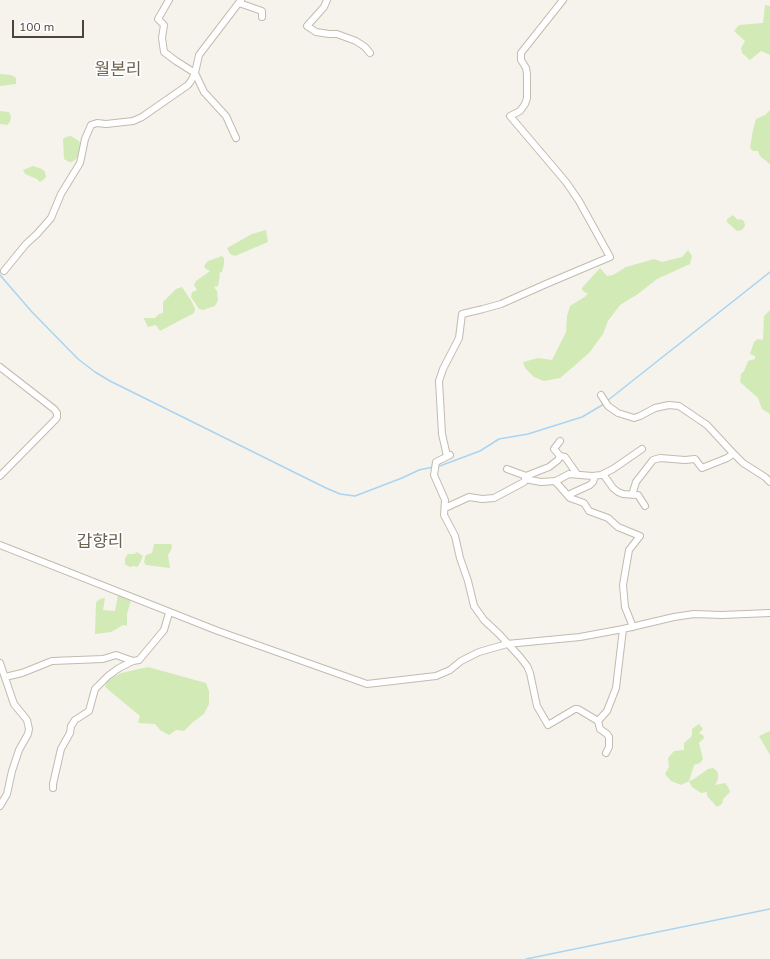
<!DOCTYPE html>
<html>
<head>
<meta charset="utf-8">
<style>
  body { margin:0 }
  #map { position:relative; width:770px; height:959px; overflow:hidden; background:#f6f3ec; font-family:Mulish,sans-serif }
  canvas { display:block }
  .scale { position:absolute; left:12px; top:20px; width:72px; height:18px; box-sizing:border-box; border:2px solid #4b4439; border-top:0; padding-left:5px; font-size:12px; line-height:14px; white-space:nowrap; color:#4b4439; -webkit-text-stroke:3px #fff; paint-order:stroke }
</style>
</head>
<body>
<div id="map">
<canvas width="770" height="959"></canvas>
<div class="scale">100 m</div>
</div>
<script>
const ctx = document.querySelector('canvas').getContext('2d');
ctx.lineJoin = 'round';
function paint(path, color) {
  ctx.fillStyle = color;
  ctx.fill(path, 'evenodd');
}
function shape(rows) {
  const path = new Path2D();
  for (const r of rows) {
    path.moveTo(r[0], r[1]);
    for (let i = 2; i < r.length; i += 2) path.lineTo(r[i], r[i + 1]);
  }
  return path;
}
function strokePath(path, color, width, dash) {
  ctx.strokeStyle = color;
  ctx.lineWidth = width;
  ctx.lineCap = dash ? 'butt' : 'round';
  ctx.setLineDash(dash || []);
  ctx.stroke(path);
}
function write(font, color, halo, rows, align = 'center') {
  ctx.font = font + ' Mulish,"Noto Sans KR",sans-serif';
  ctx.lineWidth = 3.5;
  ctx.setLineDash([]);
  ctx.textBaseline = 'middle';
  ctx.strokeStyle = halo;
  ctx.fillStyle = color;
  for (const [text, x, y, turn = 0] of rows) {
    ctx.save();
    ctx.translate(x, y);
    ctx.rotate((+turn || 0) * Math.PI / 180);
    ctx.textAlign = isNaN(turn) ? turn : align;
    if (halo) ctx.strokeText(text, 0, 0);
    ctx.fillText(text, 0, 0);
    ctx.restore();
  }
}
const green = shape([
  [765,5,770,6,770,55,761,51,750,60,742,53,741,48,745,41,734,31,739,25,763,23],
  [0,74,11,75,16,78,16,84,0,86],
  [770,110,770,164,761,157,759,154,758,151,753,151,750,148,753,130,756,119,765,115],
  [0,111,9,112,11,116,10,122,7,125,0,124],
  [71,136,79,141,80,144,78,155,76,159,72,162,69,162,64,159,63,139,66,137],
  [33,166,42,169,45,172,46,177,43,180,40,182,37,179,25,174,23,170],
  [733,215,738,220,740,219,744,221,745,226,742,230,737,231,727,222,727,219],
  [266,230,268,242,235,256,230,254,227,248,252,234],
  [688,250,692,256,690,264,657,279,638,294,620,305,608,321,603,334,590,352,572,368,560,378,544,381,534,377,525,368,523,362,538,358,552,360,566,332,567,316,570,306,586,296,588,293,586,293,582,290,582,288,600,268,607,276,613,275,626,267,654,259,662,262,682,257],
  [222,256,224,258,224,264,222,272,219,273,220,275,218,286,214,287,217,291,218,300,215,306,203,310,199,309,191,297,192,292,197,290,194,285,196,281,210,271,206,269,204,266,208,261],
  [182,287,192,302,195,309,194,313,160,331,156,325,148,327,144,319,144,318,155,318,159,314,163,313,163,302,176,289],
  [770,310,770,414,762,409,758,398,740,382,741,374,744,371,748,361,755,359,755,356,750,354,754,342,758,339,762,340,763,339,764,316],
  [154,544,171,544,172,546,171,550,168,555,170,568,146,565,144,562,145,557,146,555,152,553],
  [137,552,143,556,139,565,137,567,134,566,130,567,126,565,125,564,125,558,128,554,134,554],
  [118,595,131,600,127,614,127,626,123,625,111,632,95,634,96,602,100,599,105,598,103,610,115,611],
  [148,667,206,683,209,691,209,704,204,714,193,722,184,731,176,730,169,735,160,730,155,724,138,723,140,716,105,687,107,681,121,673],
  [699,724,703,729,699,733,703,735,704,738,699,743,703,759,700,763,694,765,689,781,694,779,708,769,713,768,716,770,718,773,718,779,715,785,725,783,728,787,730,792,723,799,722,804,717,807,707,796,707,792,701,793,692,787,689,781,681,785,671,781,665,774,669,767,668,758,674,751,684,750,684,743,691,737,692,734,692,729],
  [770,731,770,755,759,736]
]);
const stream = shape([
  [0,275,32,312,78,359,95,372,110,381,326,488,340,494,355,496,402,478,419,470,433,467],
  [607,401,770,272],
  [437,467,480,451,499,439,528,434,582,417,604,404],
  [526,959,770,909]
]);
const minor = shape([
  [327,0,324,7,307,26,316,32,329,34,337,34,356,41,365,47,370,53],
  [239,3,262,11,262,17],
  [236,138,226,116,204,92,195,73,199,55,241,0],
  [4,271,26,244,37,234,51,218,61,194,80,163,85,139,91,125,97,123,106,124,133,121,142,117,188,85,191,81,195,73,176,61,164,52,162,38,164,25,158,19,169,0],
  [0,367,54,409,57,413,57,417,56,419,0,476],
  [601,395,608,406,618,413,634,418,640,416,655,408,669,405,679,406,707,425,732,452,743,463,765,477,770,482],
  [450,455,436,462,434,475,445,500,444,515,455,536,460,558,468,581,474,606,484,620,500,635,520,657,527,666,530,673,537,706,548,725,575,709,578,709,598,721,600,729,607,734,609,737,609,747,606,753],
  [447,456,442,434,439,381,443,369,459,338,462,314,483,309,501,304,546,284,610,257,579,201,566,182,510,116,520,111,525,104,527,98,527,74,526,68,521,60,521,53,563,0],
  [560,456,565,457,577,474],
  [603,474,613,488,618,492,623,494,638,495,645,506],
  [526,476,549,467,558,460,560,456,554,449,560,441],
  [525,479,541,482,556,481,569,474,592,476,601,475,613,469,642,449],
  [555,481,570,498,584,503,589,511,608,518,618,527,640,536,629,550,623,585,625,607,633,627],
  [568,495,590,485,593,482,595,476],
  [632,495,636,482,653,460,660,458,685,460,695,459,702,468,727,458,733,454],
  [445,508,469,497,482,499,494,498,524,482,526,476,507,469],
  [0,545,218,631,367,684,436,676,450,670,461,661,479,652,507,644,580,637,623,629,674,617,694,614,722,615,770,613],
  [0,663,14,704,27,720,29,729,28,734,19,750,12,771,7,794,0,806],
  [5,677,22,673,52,661,103,659,116,655,133,661],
  [598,721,607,711,616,688,623,629],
  [53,788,53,784,61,749,70,733,71,726,75,720,89,711,95,689,108,676,119,668,133,661,139,660,164,630,169,613]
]);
const quarterNames = [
  ["월본리",118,70],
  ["갑향리",100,542]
];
paint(green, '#d2eab5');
strokePath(stream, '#a9d4f2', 1.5);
strokePath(minor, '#c2bbae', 8);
strokePath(minor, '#fff', 6);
write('17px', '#6e6250', '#fff', quarterNames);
</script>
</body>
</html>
